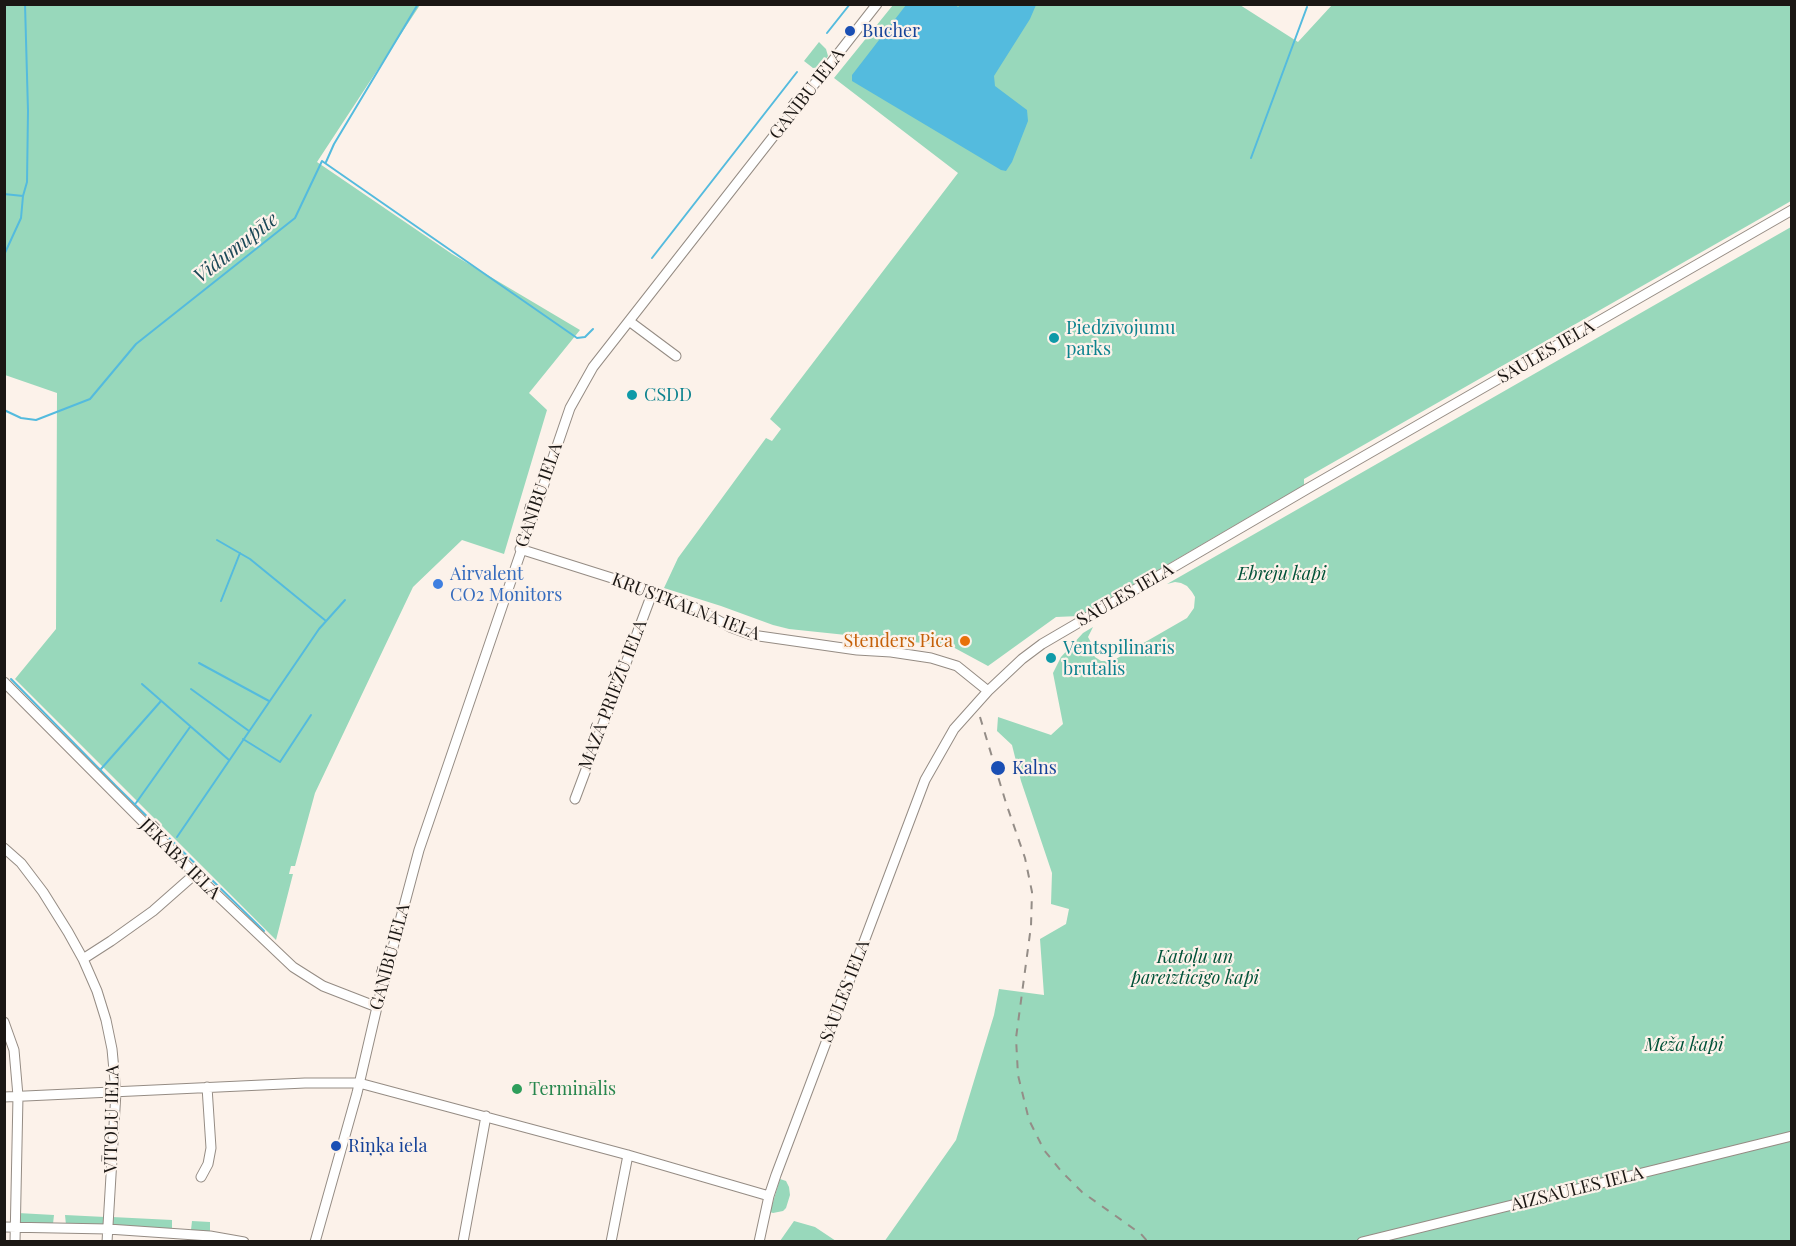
<!DOCTYPE html>
<html>
<head>
<meta charset="utf-8">
<style>
  body { margin:0 }
  #map { position:relative; width:1796px; height:1246px; overflow:hidden; background:#fcf2ea; font-family:"Playfair Display",serif }
  canvas { display:block }
  .frame { position:absolute; inset:0; border:6px solid #1b1714; pointer-events:none }
</style>
</head>
<body>
<div id="map">
<canvas width="1796" height="1246"></canvas>
<div class="frame"></div>
</div>
<script>
const ctx = document.querySelector('canvas').getContext('2d');
ctx.lineJoin = 'round';
function paint(path, color) {
  ctx.fillStyle = color;
  ctx.fill(path, 'evenodd');
}
function shape(rows) {
  const path = new Path2D();
  for (const r of rows) {
    path.moveTo(r[0], r[1]);
    for (let i = 2; i < r.length; i += 2) path.lineTo(r[i], r[i + 1]);
  }
  return path;
}
function strokePath(path, color, width, dash) {
  ctx.strokeStyle = color;
  ctx.lineWidth = width;
  ctx.lineCap = dash ? 'butt' : 'round';
  ctx.setLineDash(dash || []);
  ctx.stroke(path);
}
function write(font, color, halo, rows, align = 'center') {
  ctx.font = font + ' "Playfair Display",serif';
  ctx.lineWidth = 4.5;
  ctx.setLineDash([]);
  ctx.textBaseline = 'middle';
  ctx.strokeStyle = halo;
  ctx.fillStyle = color;
  for (const [text, x, y, turn = 0] of rows) {
    ctx.save();
    ctx.translate(x, y);
    ctx.rotate((+turn || 0) * Math.PI / 180);
    ctx.textAlign = isNaN(turn) ? turn : align;
    if (halo) ctx.strokeText(text, 0, 0);
    ctx.fillText(text, 0, 0);
    ctx.restore();
  }
}
const green = shape([
  [5,4,420,5,317,162,452,254,580,330,529,393,547,410,504,554,462,540,413,587,315,793,295,866,291,866,289,874,293,874,276,940,15,679,56,629,57,393,5,375],
  [893,5,1240,5,1298,42,1332,5,1791,5,1791,201,1304,479,1304,485,1079,616,1056,617,988,666,951,646,789,629,773,625,721,606,664,588,678,558,766,438,772,441,781,429,770,419,958,173,834,78],
  [819,42,826,49,828,56,821,67,813,68,804,61],
  [1791,227,1791,1241,884,1242,956,1140,994,1015,999,989,1044,995,1040,939,1066,924,1069,909,1051,904,1052,873,1021,781,1012,745,997,731,998,717,1051,735,1063,724,1053,673,1061,657,1083,633,1093,627,1088,637,1095,650,1091,651,1095,657,1101,661,1107,661,1114,660,1187,618,1194,608,1195,597,1192,592,1187,586,1181,583,1175,582,1167,584],
  [780,1179,786,1181,789,1187,790,1195,786,1208,783,1211,773,1213,770,1212],
  [18,1213,54,1215,53,1224,22,1223,19,1221],
  [65,1215,105,1217,105,1224,102,1226,66,1225],
  [112,1217,172,1220,172,1229,112,1225],
  [192,1221,210,1222,210,1232,191,1230],
  [794,1221,815,1227,836,1241,780,1241]
]);
const water = shape([
  [954,4,958,7,962,4,1036,5,1030,19,994,76,995,86,1027,110,1028,121,1012,162,1006,171,1001,170,852,81,852,75,906,5]
]);
const stream = shape([
  [827,33,850,4],
  [1251,158,1307,7],
  [326,162,334,144,418,4],
  [4,194,23,196],
  [4,255,21,218,23,196,27,182,28,111,25,4],
  [652,258,797,72],
  [4,410,21,418,36,420,90,399,136,344,295,218,322,161,577,338,585,337,593,329],
  [217,540,250,559,326,621],
  [221,601,240,553],
  [199,663,269,701],
  [11,679,116,786,264,931],
  [142,684,229,760],
  [191,689,249,731],
  [243,739,280,762,311,715],
  [101,769,161,701],
  [136,803,190,727],
  [177,837,319,629,345,600]
]);
const minor = shape([
  [629,321,676,356],
  [520,549,653,591,696,608,730,627,752,635,857,650,891,652,931,658,957,666,988,691],
  [4,682,195,874,293,967,323,986,377,1007],
  [575,799,653,591],
  [4,848,21,863,43,892,68,932,83,959,97,991,106,1020,112,1049,116,1092,107,1242],
  [83,959,111,941,153,911,195,874],
  [4,1022,14,1050,18,1096,15,1242],
  [4,1097,305,1083,359,1083,628,1155,769,1196],
  [201,1177,208,1164,211,1148,207,1087],
  [4,1227,108,1229,210,1236,244,1242],
  [315,1242,357,1093,377,1007,419,850,570,408,593,367,877,4],
  [463,1242,486,1116],
  [611,1242,628,1155],
  [759,1242,769,1196,776,1175,925,780,954,729,988,691,1022,659,1042,644,1307,489,1792,210],
  [1362,1242,1792,1136]
]);
const rail = shape([
  [980,717,1006,803,1025,858,1032,892,1031,926,1016,1038,1018,1075,1029,1120,1044,1150,1061,1171,1082,1192,1141,1234,1148,1242]
]);
const markers = [
  [850,31,6,"#1a4fb4"],
  [1054,338,6,"#0f9aa8"],
  [632,395,6,"#0f9aa8"],
  [438,584,6,"#3f7fe0"],
  [965,641,6,"#e8710a"],
  [1051,658,6,"#0f9aa8"],
  [998,768,8,"#1a4fb4"],
  [517,1089,6,"#2e9e5b"],
  [336,1146,6,"#1a4fb4"]
];
const transitNames = [
  ["Bucher",862,31],
  ["Kalns",1012,768],
  ["Riņķa iela",348,1146]
];
const streetNames = [
  ["GANĪBU IELA",807,94,-52],
  ["SAULES IELA",1546,352,-30],
  ["GANĪBU IELA",539,495,-71],
  ["SAULES IELA",1125,595,-30],
  ["KRUSTKALNA IELA",686,607,21],
  ["MAZĀ PRIEŽU IELA",613,695,-69],
  ["JĒKABA IELA",180,859,45],
  ["GANĪBU IELA",390,957,-75],
  ["SAULES IELA",845,991,-69],
  ["VĪTOLU IELA",112,1119,-89],
  ["AIZSAULES IELA",1577,1189,-14]
];
const cultureNames = [
  ["Piedzīvojumu",1066,328],
  ["parks",1066,349],
  ["CSDD",644,395],
  ["Ventspilinaris",1063,648],
  ["brutalis",1063,669]
];
const shopNames = [
  ["Airvalent",450,574],
  ["CO2 Monitors",450,595]
];
const parkNames = [
  ["Ebreju kapi",1282,574],
  ["Katoļu un",1195,957],
  ["pareizticīgo kapi",1195,978],
  ["Meža kapi",1684,1045]
];
const foodNames = [
  ["Stenders Pica",953,641]
];
const leisureNames = [
  ["Terminālis",529,1089]
];
const waterNames = [
  ["Vidumupīte",236,248,-38]
];
paint(green, '#98d8bb');
paint(water, '#54bbde');
strokePath(stream, '#54bbde', 2);
strokePath(minor, '#958c84', 11);
strokePath(minor, '#fff', 9);
strokePath(rail, '#948d87', 2, [8, 8]);
for (const [x, y, r, color] of markers) {
  const dot = new Path2D();
  dot.arc(x, y, r, 0, 2 * Math.PI);
  ctx.fillStyle = color;
  ctx.fill(dot);
  strokePath(dot, '#fcf2ea', 2);
}
write('18px', '#164399', '#fcf2ea', transitNames, 'left');
write('18px', '#1b1714', '#fcf2ea', streetNames);
write('18px', '#0d838f', '#fcf2ea', cultureNames, 'left');
write('18px', '#366cbe', '#fcf2ea', shopNames, 'left');
write('italic 18px', '#005238', '#fcf2ea', parkNames);
write('18px', '#c56008', '#fcf2ea', foodNames, 'right');
write('18px', '#27864d', '#fcf2ea', leisureNames, 'left');
write('italic 20px', '#1b4857', '#fcf2ea', waterNames);
</script>
</body>
</html>
